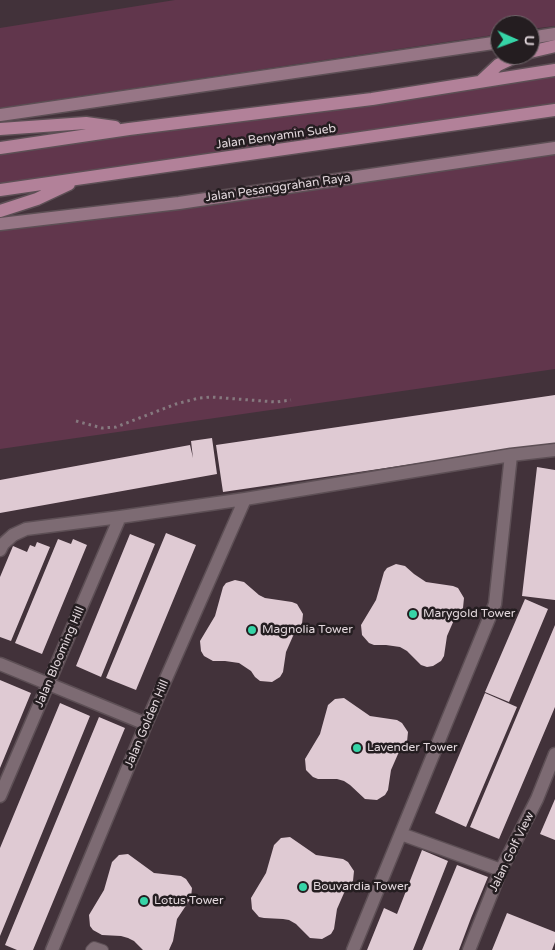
<!DOCTYPE html>
<html>
<head>
<meta charset="utf-8">
<style>
  body { margin:0 }
  #map { position:relative; width:555px; height:950px; overflow:hidden; background:#42323a; font-family:"Varela Round",sans-serif }
  canvas { display:block }
  .north { position:absolute; left:490px; top:15px; width:50px; height:50px; box-sizing:border-box; background:#241d20; border:1px solid #70676b; border-radius:50%; rotate:92deg; font-size:14px; font-weight:700; line-height:20px; text-align:center; color:#e2d7dc }
  .north::after { content:''; display:block; margin:auto; width:18px; height:22px; background:#36d4a7; clip-path:polygon(50% 0,100% 100%,50% 72%,0 100%) }
</style>
</head>
<body>
<div id="map">
<canvas width="555" height="950"></canvas>
<div class="north">U</div>
</div>
<script>
const ctx = document.querySelector('canvas').getContext('2d');
ctx.lineJoin = 'round';
function paint(path, color) {
  ctx.fillStyle = color;
  ctx.fill(path, 'evenodd');
}
function shape(rows) {
  const path = new Path2D();
  for (const r of rows) {
    path.moveTo(r[0], r[1]);
    for (let i = 2; i < r.length; i += 2) path.lineTo(r[i], r[i + 1]);
  }
  return path;
}
function strokePath(path, color, width, dash) {
  ctx.strokeStyle = color;
  ctx.lineWidth = width;
  ctx.lineCap = dash ? 'butt' : 'round';
  ctx.setLineDash(dash || []);
  ctx.stroke(path);
}
function write(font, color, halo, rows, align = 'center') {
  ctx.font = font + ' "Varela Round",sans-serif';
  ctx.lineWidth = 5;
  ctx.setLineDash([]);
  ctx.textBaseline = 'middle';
  ctx.strokeStyle = halo;
  ctx.fillStyle = color;
  for (const [text, x, y, turn = 0] of rows) {
    ctx.save();
    ctx.translate(x, y);
    ctx.rotate((+turn || 0) * Math.PI / 180);
    ctx.textAlign = isNaN(turn) ? turn : align;
    if (halo) ctx.strokeText(text, 0, 0);
    ctx.fillText(text, 0, 0);
    ctx.restore();
  }
}
const green = shape([
  [175,0,555,0,555,26,530,29,530,25,500,25,500,34,0,108,0,28],
  [555,70,555,110,0,190,0,148],
  [555,146,555,369,0,449,0,223]
]);
const building = shape([
  [555,395,555,443,223,492,216,445],
  [212,438,217,474,0,513,0,480,190,445,193,458,191,441],
  [537,467,555,470,555,600,522,596],
  [166,533,196,545,136,690,106,678],
  [130,534,155,544,101,677,76,666],
  [58,539,71,544,73,539,87,545,42,654,15,643],
  [37,542,50,547,11,641,0,637,0,577,13,546,27,552,30,545,35,547],
  [396,564,405,566,414,574,426,582,453,586,458,588,464,598,463,608,454,620,447,636,444,656,441,661,433,666,427,667,421,665,407,651,400,647,386,645,374,645,369,643,362,635,361,625,376,600,384,572,387,568],
  [235,580,244,582,259,595,265,598,292,602,297,604,303,614,302,624,293,636,286,652,283,672,280,677,272,682,260,681,255,677,251,671,239,663,225,661,213,661,204,656,201,651,200,641,215,616,223,587,226,583],
  [525,599,548,609,509,702,485,692],
  [555,625,555,707,499,839,470,827],
  [0,680,31,693,0,768],
  [485,693,517,707,466,827,435,813],
  [344,698,370,716,397,720,402,723,408,732,407,742,398,754,391,770,388,790,385,795,377,800,365,799,350,785,344,781,337,779,318,779,313,777,306,770,305,759,320,734,328,705,335,699],
  [60,703,90,716,0,936,0,848],
  [99,717,125,728,33,950,17,950,5,945],
  [555,799,555,840,540,834],
  [290,837,316,855,343,859,348,862,354,871,353,881,344,893,337,909,334,929,331,934,322,939,310,938,296,924,289,920,283,919,264,918,259,917,252,909,251,898,266,873,274,845,281,838],
  [422,850,448,861,413,950,367,950,384,908,397,914],
  [128,854,154,873,181,876,186,879,192,888,191,898,177,919,173,941,169,950,143,950,134,941,128,938,121,936,102,935,93,930,90,926,89,915,104,890,112,862,119,855],
  [457,865,488,877,471,918,459,950,422,950],
  [507,913,555,932,555,942,552,950,492,950]
]);
const path = shape([
  [76,421,102,428,116,427,176,404,199,398,211,397,276,402,291,400]
]);
const lane = shape([
  [91,950,94,947,103,950]
]);
const street = shape([
  [0,550,3,544,13,535,26,529,120,517,245,499,511,455,555,450],
  [0,664,146,724],
  [0,796,120,517],
  [401,834,501,870],
  [52,950,146,724,245,499],
  [353,950,495,604,511,455],
  [469,950,501,870,537,799,555,754]
]);
const secondary = shape([
  [530,38,555,34],
  [0,115,500,42],
  [0,224,179,203,555,148]
]);
const primary = shape([
  [530,52,555,46],
  [481,81,498,65,519,55],
  [0,129,86,123,115,127],
  [0,148,129,129,372,99,555,70],
  [0,190,555,110],
  [0,211,37,199,69,184]
]);
const markers = [
  [413,614,5,"#36d4a7"],
  [252,630,5,"#36d4a7"],
  [357,748,5,"#36d4a7"],
  [303,887,5,"#36d4a7"],
  [144,901,5,"#36d4a7"]
];
const streetNames = [
  ["Jalan Benyamin Sueb",276,137,-8],
  ["Jalan Pesanggrahan Raya",278,188,-8],
  ["Jalan Blooming Hill",60,657,-67],
  ["Jalan Golden Hill",147,724,-67],
  ["Jalan Golf View",512,852,-64]
];
const poiNames = [
  ["Marygold Tower",423,614],
  ["Magnolia Tower",262,630],
  ["Lavender Tower",367,748],
  ["Bouvardia Tower",313,887],
  ["Lotus Tower",154,901]
];
paint(green, '#61364c');
paint(building, '#dfcad3');
strokePath(lane, '#5d4f55', 12);
strokePath(street, '#5d4f55', 15);
strokePath(secondary, '#5d4f55', 15);
strokePath(primary, '#5d4f55', 15);
strokePath(path, '#86797f', 3, [2.5, 4]);
strokePath(lane, '#7d6b73', 10);
strokePath(street, '#7d6b73', 12);
strokePath(secondary, '#977686', 12);
strokePath(primary, '#b28199', 12);
for (const [x, y, r, color] of markers) {
  const dot = new Path2D();
  dot.arc(x, y, r, 0, 2 * Math.PI);
  ctx.fillStyle = color;
  ctx.fill(dot);
  strokePath(dot, '#241d20', 2);
}
write('12px', '#e2d7dc', '#241d20', streetNames);
write('12px', '#e2d7dc', '#241d20', poiNames, 'left');
</script>
</body>
</html>
